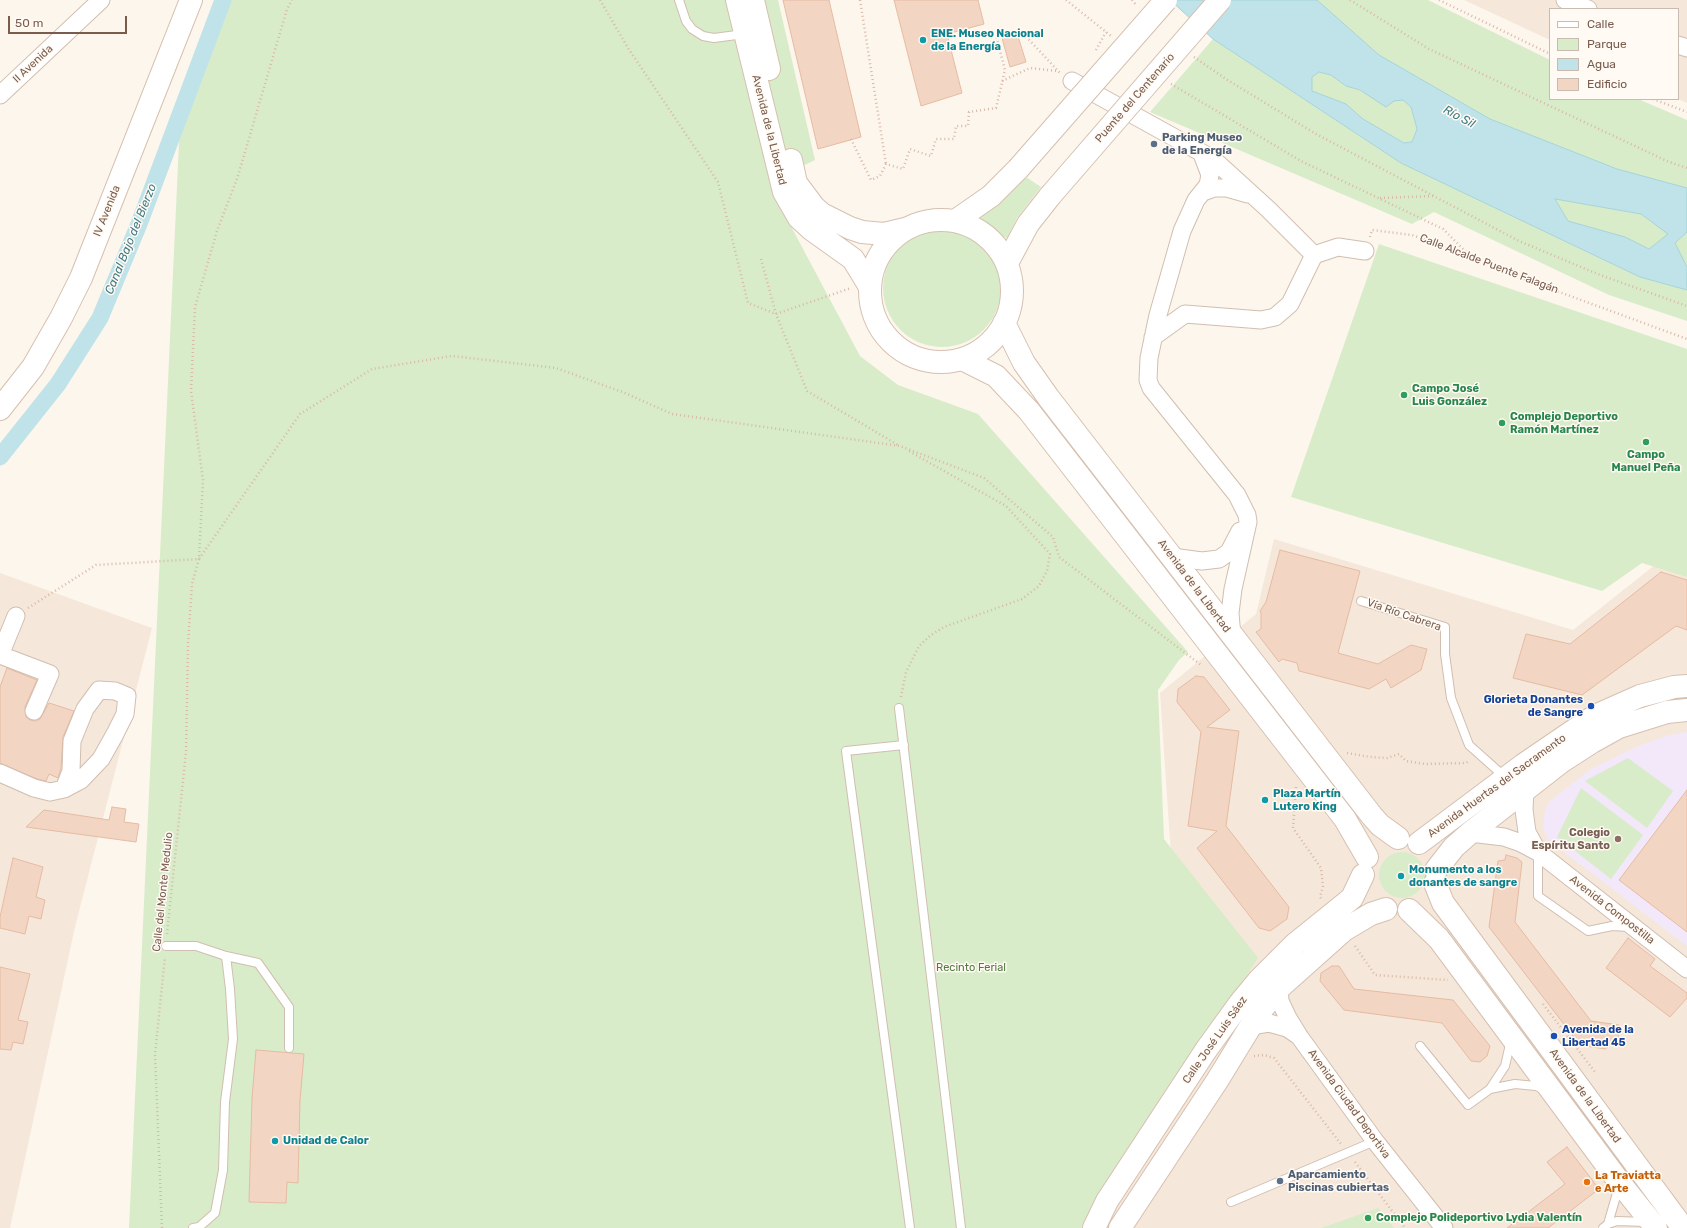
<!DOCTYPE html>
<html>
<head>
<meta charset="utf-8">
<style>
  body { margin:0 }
  #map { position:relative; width:1687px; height:1228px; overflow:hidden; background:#fdf6ec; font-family:Rubik,sans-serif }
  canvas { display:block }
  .legend { position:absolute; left:1549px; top:8px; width:130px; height:92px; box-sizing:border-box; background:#fffaf3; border:1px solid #cabbb1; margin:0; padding:5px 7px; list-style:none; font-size:12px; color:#7a5c4d }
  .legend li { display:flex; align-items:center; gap:8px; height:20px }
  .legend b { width:20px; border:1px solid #cabbb1 }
  .scale { position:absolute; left:8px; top:16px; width:119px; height:18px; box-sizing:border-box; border:2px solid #7a5c4d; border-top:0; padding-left:5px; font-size:12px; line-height:14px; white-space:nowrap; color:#7a5c4d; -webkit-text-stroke:3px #fffaf3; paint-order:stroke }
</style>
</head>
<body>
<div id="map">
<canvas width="1687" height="1228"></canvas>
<ul class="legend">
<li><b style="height:5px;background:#fff"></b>Calle</li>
<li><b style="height:11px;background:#d8ecc9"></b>Parque</li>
<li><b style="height:11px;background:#bfe3e8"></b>Agua</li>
<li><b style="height:11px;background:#f3d5c3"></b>Edificio</li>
</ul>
<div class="scale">50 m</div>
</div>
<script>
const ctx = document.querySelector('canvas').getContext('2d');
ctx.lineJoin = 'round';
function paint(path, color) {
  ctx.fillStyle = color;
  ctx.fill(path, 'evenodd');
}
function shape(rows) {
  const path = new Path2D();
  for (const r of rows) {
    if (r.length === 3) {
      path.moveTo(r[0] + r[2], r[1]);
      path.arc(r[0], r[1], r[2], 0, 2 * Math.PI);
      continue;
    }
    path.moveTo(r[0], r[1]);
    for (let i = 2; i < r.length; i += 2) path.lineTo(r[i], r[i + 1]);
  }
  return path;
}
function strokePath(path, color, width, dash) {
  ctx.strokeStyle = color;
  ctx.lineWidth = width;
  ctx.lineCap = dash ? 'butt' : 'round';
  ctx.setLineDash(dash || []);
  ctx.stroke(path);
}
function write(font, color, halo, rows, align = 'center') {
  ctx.font = font + ' Rubik,sans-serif';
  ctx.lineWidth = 3;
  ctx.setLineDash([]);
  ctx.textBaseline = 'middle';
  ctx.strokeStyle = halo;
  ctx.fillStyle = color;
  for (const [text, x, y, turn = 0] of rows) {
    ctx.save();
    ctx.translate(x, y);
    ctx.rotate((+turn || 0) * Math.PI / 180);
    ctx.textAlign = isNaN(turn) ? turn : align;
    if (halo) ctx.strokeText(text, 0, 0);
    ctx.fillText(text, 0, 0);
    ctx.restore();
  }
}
const residential = shape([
  [1464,0,1687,0,1687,103,1678,99,1678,9,1550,9,1550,40],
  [1274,539,1573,630,1656,564,1687,574,1687,1228,1075,1228,1171,855,1160,693,1256,614],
  [0,573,152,628,75,927,10,1228,0,1228]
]);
const education = shape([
  [1687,732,1687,946,1551,842,1546,837,1543,826,1545,811,1550,801,1591,769,1636,747,1666,736]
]);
const green = shape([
  [229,0,778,0,815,160,772,181,785,215,860,356,898,385,978,414,1188,652,1179,660,1158,690,1164,839,1258,958,1081,1228,129,1228,180,121],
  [1317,0,1428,0,1550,60,1550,99,1638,99,1687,120,1687,188,1617,169,1490,119,1379,55],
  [1213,39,1401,163,1640,277,1687,290,1687,321,1609,295,1434,212,1412,224,1150,112],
  [1319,72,1331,75,1346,86,1360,90,1370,96,1394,101,1402,99,1411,107,1417,129,1412,142,1404,143,1363,119,1346,104,1312,91,1312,77],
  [1026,177,1041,187,1017,218,1007,238,1000,236,980,220,982,215,1006,197],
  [1555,199,1641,214,1669,234,1649,249,1625,237,1568,221],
  [942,288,59],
  [1687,232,1687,267,1675,243],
  [1379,244,1687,349,1687,577,1642,563,1602,591,1291,497],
  [1628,758,1673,791,1647,828,1585,781],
  [1581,788,1643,835,1611,879,1557,837],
  [1402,875,23],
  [1378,1208,1394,1228,1321,1228]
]);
const water = shape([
  [1170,0,1317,0,1379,55,1490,119,1617,169,1687,188,1687,232,1675,243,1687,267,1687,290,1640,277,1401,163,1213,39,1170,0],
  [1319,72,1331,75,1346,86,1360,90,1386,107,1394,101,1403,100,1411,107,1417,129,1412,142,1404,143,1363,119,1346,104,1312,91,1312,77,1319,72],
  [1555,199,1641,214,1668,234,1649,249,1625,237,1568,221,1555,199]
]);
const canal = shape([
  [0,457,58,384,100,318,139,224,223,0]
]);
const building = shape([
  [783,0,829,0,861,137,818,149,783,0],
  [894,0,978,0,984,24,947,34,962,93,921,106,894,0],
  [1017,33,1026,62,1010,67,1002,38,1017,33],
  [1280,550,1360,571,1338,653,1378,664,1411,645,1427,649,1421,670,1391,688,1386,679,1369,689,1299,671,1297,663,1282,659,1279,662,1256,632,1261,629,1261,613,1260,611,1266,602,1280,550],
  [1661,572,1687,580,1687,630,1676,626,1582,695,1513,678,1526,634,1570,644,1661,572],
  [7,668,37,680,25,707,26,717,30,720,35,721,40,719,49,703,74,711,63,737,61,768,58,778,49,774,46,781,37,779,0,763,0,687,7,668],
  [1196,676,1204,677,1230,710,1207,727,1239,731,1226,826,1289,907,1287,919,1270,931,1259,928,1197,848,1217,831,1188,826,1201,732,1177,702,1178,689,1196,676],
  [1687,790,1687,932,1619,880,1687,790],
  [112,807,126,809,124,822,139,824,136,842,26,827,44,810,109,820,112,807],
  [1506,855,1517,858,1522,862,1515,922,1591,1021,1619,1025,1618,1040,1605,1049,1580,1045,1489,927,1498,861,1505,860,1506,855],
  [13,858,43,867,36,897,45,900,41,919,29,916,25,934,0,928,0,917,13,858],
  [1628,938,1655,959,1650,966,1687,993,1687,998,1670,1017,1606,968,1628,938],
  [1332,966,1339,966,1354,989,1453,1000,1490,1046,1487,1056,1480,1062,1471,1061,1442,1023,1344,1010,1320,981,1321,973,1332,966],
  [0,967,30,974,18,1020,28,1022,23,1044,13,1042,11,1050,0,1049,0,967],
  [256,1050,304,1054,300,1100,298,1183,287,1182,286,1203,249,1202,252,1098,256,1050],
  [1567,1147,1599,1189,1548,1228,1507,1228,1565,1184,1547,1162,1567,1147]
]);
const path = shape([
  [600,0,628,48,718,182,748,303,776,314,851,288],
  [860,0,886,164],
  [1066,0,1111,36],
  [1132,0,1137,6],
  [1350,0,1429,49,1669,162,1687,168],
  [1439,0,1550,54],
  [1096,50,1106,32],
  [1194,57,1226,79,1316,134,1519,241,1600,275,1687,306],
  [1002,81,1030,68,1057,71],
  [1171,84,1301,161,1443,229,1470,256],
  [1653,99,1687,112],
  [851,139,871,180,880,176,886,164,903,169,910,149,931,156,936,139,954,139,956,126,968,126,969,112,996,108,1005,70,996,36,1020,30,1060,73],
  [1380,198,1433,196],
  [1370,237,1372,230,1412,235,1470,256,1505,272,1687,339],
  [761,259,776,314,807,391,898,445],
  [28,608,96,565,199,559,300,414,372,369,452,356,556,368,625,393,672,414,900,446,984,478,1053,537,1059,557,1201,665],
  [901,697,906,672,919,646,931,635,944,627,1022,599,1039,586,1047,571,1050,554,1006,506,907,450],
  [1347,753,1370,757,1387,758,1399,754,1406,761,1425,764,1466,763,1470,760],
  [1296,787,1293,828,1321,868,1323,886,1320,897,1322,900],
  [167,934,186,752,188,645,192,584,199,559,203,480,191,391,195,307,217,231,238,176,287,9,292,0],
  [1355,946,1375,975,1448,980],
  [1543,1004,1595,1072],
  [1254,1056,1264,1055,1274,1058,1341,1144],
  [1355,1162,1405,1228],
  [162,1228,155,1054,165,957]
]);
const lane = shape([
  [679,0,686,21,692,29,703,36,714,38,744,34],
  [1361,601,1445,627,1445,654,1451,698,1469,745,1506,778],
  [899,708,961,1228],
  [904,745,846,751,910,1228],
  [1538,853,1538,896,1588,931,1612,926,1629,927],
  [166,946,196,946,226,956,230,989,233,1039,225,1102,223,1170,215,1213,199,1227,193,1228],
  [226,956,258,963,289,1007,289,1048],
  [1420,1046,1468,1105,1490,1089,1505,1066,1511,1040],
  [1490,1089,1515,1084,1536,1086,1543,1089],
  [1231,1202,1375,1141],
  [1608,1224,1619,1186],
  [1603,1228,1608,1224,1617,1221,1646,1222]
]);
const street = shape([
  [1565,0,1588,9],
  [1678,45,1687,48],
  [1072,81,1213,159,1268,209,1314,255],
  [0,95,101,0],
  [1202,154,1210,175,1208,185,1196,200,1182,231,1158,315,1149,358,1148,380,1151,388,1237,495,1247,515,1248,522,1233,589,1230,613,1232,637],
  [1203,192,1214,188,1227,188,1248,194],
  [1153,337,1185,314,1261,320,1275,317,1290,304,1314,255,1338,247,1365,251],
  [1172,557,1202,561,1219,559,1229,552,1240,531],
  [0,655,50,674,34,711],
  [0,655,16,616],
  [0,773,34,788,50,792,64,789,81,780,101,759,115,734,125,714,127,696,115,691,99,690,85,709,72,741,71,771,64,789],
  [1525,790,1524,810,1527,832,1538,852],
  [1470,833,1504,837,1521,843,1538,852,1687,969],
  [1279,988,1280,1001,1288,1018,1299,1036,1375,1141,1444,1228],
  [1250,1026,1269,1023,1287,1028,1299,1036]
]);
const secondary = shape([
  [737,0,784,192,799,218,811,229,853,259,870,287],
  [753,0,769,69],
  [791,160,796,183,814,207,822,214,850,228,862,232,884,234,905,229],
  [941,291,71],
  [955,221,991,196,1018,169],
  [1007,263,1028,224,1050,196],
  [1004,323,1024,363,1048,397,1372,816,1380,825,1398,838],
  [962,359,996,376,1029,411,1345,819,1367,857],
  [0,409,33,367,61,318,81,278,191,0],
  [1419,843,1523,765,1595,716,1640,696,1674,687,1687,686],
  [1436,870,1454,847,1470,833,1561,762,1592,742,1619,727,1667,712,1687,710],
  [1435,883,1443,903,1683,1228],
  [1409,910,1439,939,1620,1183,1656,1228],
  [1094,1228,1107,1201,1206,1050,1240,1003,1259,980,1295,944,1352,898,1363,875],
  [1120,1228,1217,1081,1258,1014,1279,988,1344,930,1371,914,1386,909]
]);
const secondaryBridge = shape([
  [1018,169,1166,0],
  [1050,196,1220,0]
]);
const markers = [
  [923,40,4,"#0f9aa8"],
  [1154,144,4,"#5c6f8a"],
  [1404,395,4,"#2e9e5b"],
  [1502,423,4,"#2e9e5b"],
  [1646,442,4,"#2e9e5b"],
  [1591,706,4,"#1a4fb4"],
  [1265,800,4,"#0f9aa8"],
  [1618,839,4,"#8d6e63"],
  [1401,876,4,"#0f9aa8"],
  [1554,1036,4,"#1a4fb4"],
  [275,1141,4,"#0f9aa8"],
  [1280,1181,4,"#5c6f8a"],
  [1587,1182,4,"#e8710a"],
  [1368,1218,4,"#2e9e5b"]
];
const cultureNames = [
  ["ENE. Museo Nacional",931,34],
  ["de la Energía",931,47],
  ["Plaza Martín",1273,794],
  ["Lutero King",1273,807],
  ["Monumento a los",1409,870],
  ["donantes de sangre",1409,883],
  ["Unidad de Calor",283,1141]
];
const streetNames = [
  ["II Avenida",33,64,-43],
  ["Puente del Centenario",1135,98,-49],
  ["Avenida de la Libertad",769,130,76],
  ["IV Avenida",107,211,-68],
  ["Calle Alcalde Puente Falagán",1489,264,21],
  ["Avenida de la Libertad",1194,586,53],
  ["Vía Río Cabrera",1404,615,19],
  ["Avenida Huertas del Sacramento",1497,786,-36],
  ["Calle del Monte Medulio",163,892,-84],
  ["Avenida Compostilla",1612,910,38],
  ["Calle José Luis Sáez",1215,1040,-55],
  ["Avenida de la Libertad",1585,1096,54],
  ["Avenida Ciudad Deportiva",1349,1104,54]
];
const serviceNames = [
  ["Parking Museo",1162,138],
  ["de la Energía",1162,151],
  ["Aparcamiento",1288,1175],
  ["Piscinas cubiertas",1288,1188]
];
const leisureNames = [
  ["Campo José",1412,389],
  ["Luis González",1412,402],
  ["Complejo Deportivo",1510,417],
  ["Ramón Martínez",1510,430],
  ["Campo",1646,455,"center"],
  ["Manuel Peña",1646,468,"center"],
  ["Complejo Polideportivo Lydia Valentín",1376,1218]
];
const transitNames = [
  ["Glorieta Donantes",1583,700],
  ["de Sangre",1583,713],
  ["Avenida de la",1562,1030,"left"],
  ["Libertad 45",1562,1043,"left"]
];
const educationNames = [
  ["Colegio",1610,833],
  ["Espíritu Santo",1610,846]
];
const parkNames = [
  ["Recinto Ferial",971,968]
];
const foodNames = [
  ["La Traviatta",1595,1176],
  ["e Arte",1595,1189]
];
const waterNames = [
  ["Río Sil",1459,117,28],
  ["Canal Bajo del Bierzo",131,239,-68]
];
paint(residential, '#f5e8da');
paint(education, '#f3e8fa');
paint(green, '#d8ecc9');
paint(water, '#bfe3e8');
strokePath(water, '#a5d3da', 1);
strokePath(canal, '#bfe3e8', 17);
paint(building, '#f3d5c3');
strokePath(building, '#e6bba3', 1);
strokePath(lane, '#d1beb0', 10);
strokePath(street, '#d1beb0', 19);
strokePath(secondary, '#d6c0b0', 24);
strokePath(path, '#d9b8a5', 2.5, [1, 3]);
strokePath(lane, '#fff', 8);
strokePath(street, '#fff', 17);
strokePath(secondary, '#fff', 22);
strokePath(secondaryBridge, '#d6c0b0', 24, []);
strokePath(secondaryBridge, '#fff', 22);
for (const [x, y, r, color] of markers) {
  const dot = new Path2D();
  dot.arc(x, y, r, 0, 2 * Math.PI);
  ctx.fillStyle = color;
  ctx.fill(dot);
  strokePath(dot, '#fffaf3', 1.5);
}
write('bold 11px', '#0d838f', '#fffaf3', cultureNames, 'left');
write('11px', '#7a5c4d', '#fffaf3', streetNames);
write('bold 11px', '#4e5e75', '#fffaf3', serviceNames, 'left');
write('bold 11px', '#27864d', '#fffaf3', leisureNames, 'left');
write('bold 11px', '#164399', '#fffaf3', transitNames, 'right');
write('bold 11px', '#785e54', '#fffaf3', educationNames, 'right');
write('11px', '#537a41', '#fffaf3', parkNames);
write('bold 11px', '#c56008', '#fffaf3', foodNames, 'left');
write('italic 12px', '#437c86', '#fffaf3', waterNames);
</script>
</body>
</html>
